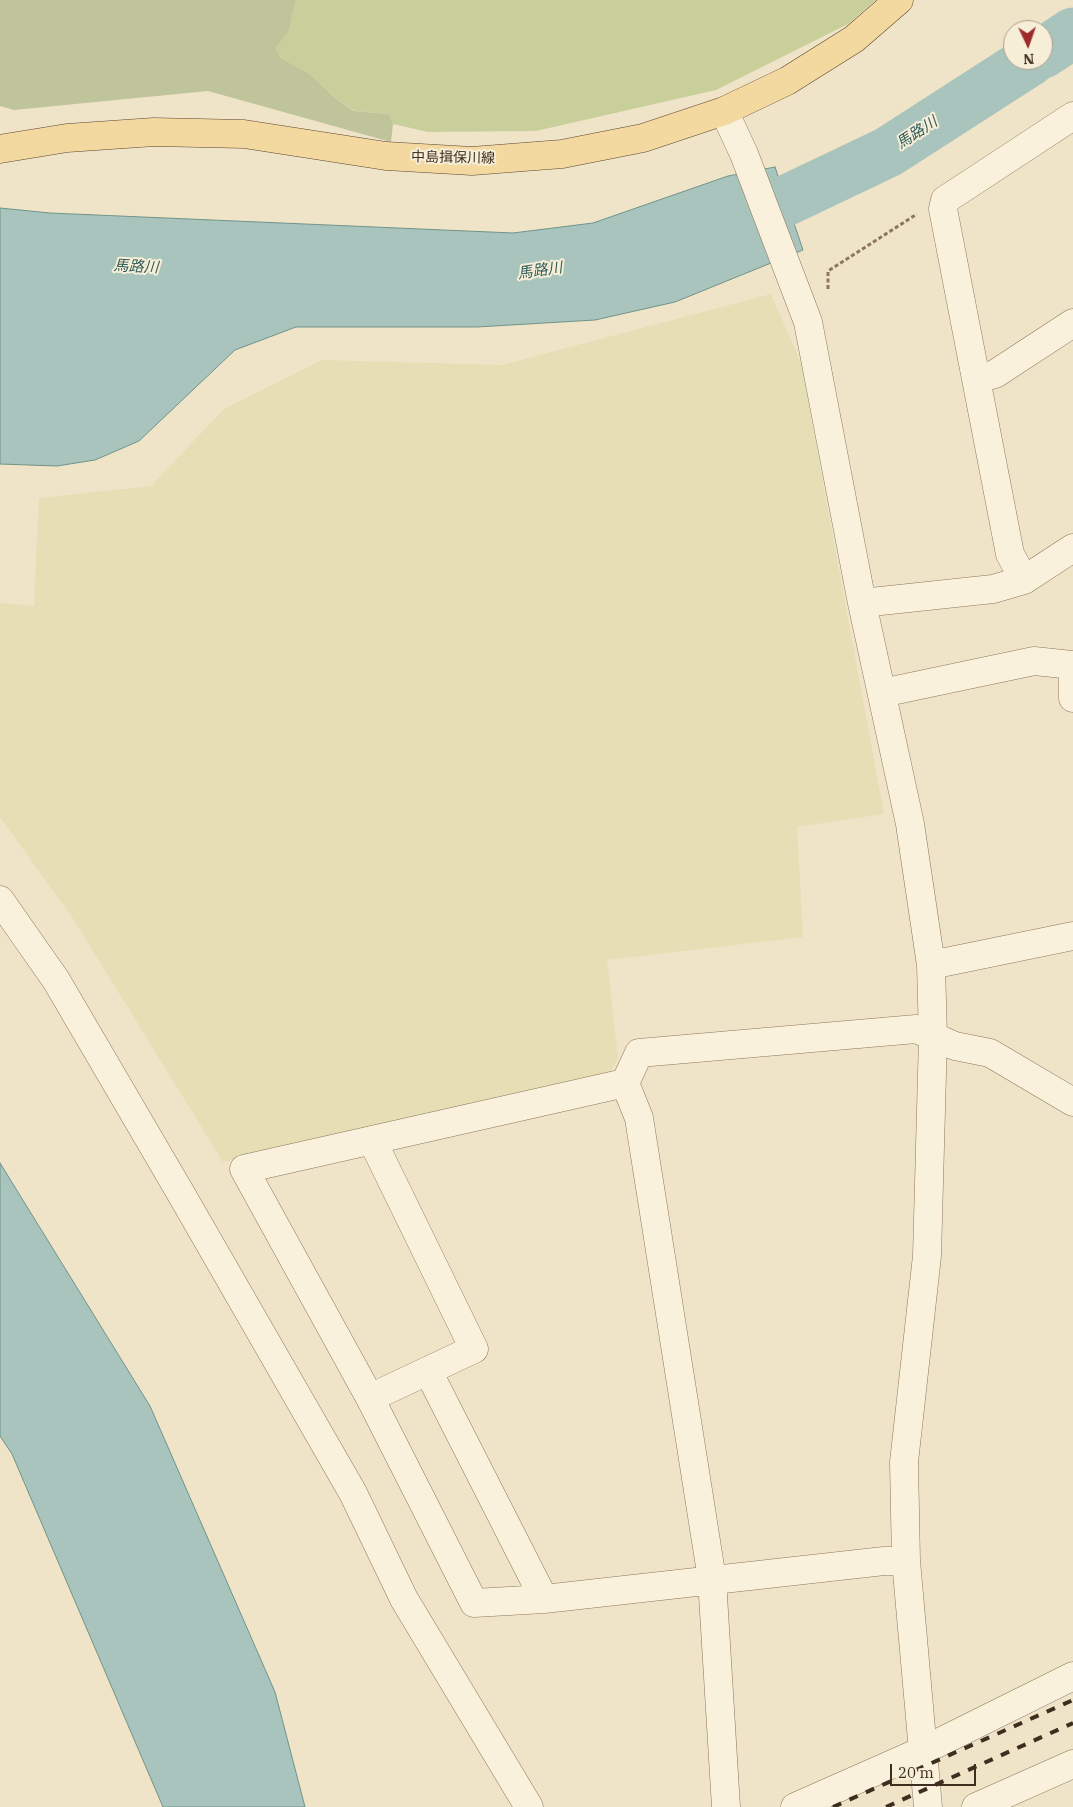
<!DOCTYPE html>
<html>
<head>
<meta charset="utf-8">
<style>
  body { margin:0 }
  #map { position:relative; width:1073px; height:1807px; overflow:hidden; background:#f0e4c8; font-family:"IBM Plex Serif",serif }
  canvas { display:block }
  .north { position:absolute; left:1003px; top:20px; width:50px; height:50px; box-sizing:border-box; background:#f7eed8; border:1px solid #ada18e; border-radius:50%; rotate:177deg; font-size:14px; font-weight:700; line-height:20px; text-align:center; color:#3d2e20 }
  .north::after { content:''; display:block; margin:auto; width:18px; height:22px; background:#9e2a2b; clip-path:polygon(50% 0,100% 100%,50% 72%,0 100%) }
  .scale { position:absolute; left:890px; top:1764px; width:86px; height:22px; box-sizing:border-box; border:2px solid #3d2e20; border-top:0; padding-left:6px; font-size:15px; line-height:18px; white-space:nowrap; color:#3d2e20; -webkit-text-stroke:4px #f7eed8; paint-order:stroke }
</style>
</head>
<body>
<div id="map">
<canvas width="1073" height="1807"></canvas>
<div class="north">N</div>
<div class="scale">20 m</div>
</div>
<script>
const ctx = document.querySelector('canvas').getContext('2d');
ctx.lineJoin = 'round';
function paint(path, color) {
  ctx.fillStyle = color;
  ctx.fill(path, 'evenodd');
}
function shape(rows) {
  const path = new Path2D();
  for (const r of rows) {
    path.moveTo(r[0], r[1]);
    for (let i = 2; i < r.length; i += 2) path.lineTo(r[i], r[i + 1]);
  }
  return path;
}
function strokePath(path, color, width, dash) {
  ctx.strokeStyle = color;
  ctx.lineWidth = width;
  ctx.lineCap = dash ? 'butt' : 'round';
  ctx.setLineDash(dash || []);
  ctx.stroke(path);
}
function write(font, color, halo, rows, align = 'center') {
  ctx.font = font + ' "IBM Plex Serif","Noto Sans JP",serif';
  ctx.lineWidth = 4;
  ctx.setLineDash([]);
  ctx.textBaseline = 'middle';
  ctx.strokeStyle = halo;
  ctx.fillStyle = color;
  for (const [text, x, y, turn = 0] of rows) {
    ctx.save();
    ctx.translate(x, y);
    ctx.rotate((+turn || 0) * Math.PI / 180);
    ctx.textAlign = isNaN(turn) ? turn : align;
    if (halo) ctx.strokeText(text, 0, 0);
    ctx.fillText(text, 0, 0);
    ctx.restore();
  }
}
const farmland = shape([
  [771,294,801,363,884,814,797,827,803,937,607,960,618,1058,606,1079,223,1162,74,920,0,817,0,603,34,606,39,498,151,486,224,409,322,360,502,365]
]);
const green = shape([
  [296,0,876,0,848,24,716,90,536,131,428,132,393,124,389,114,355,111,335,98,310,74,281,58,276,48,289,31]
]);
const cemetery = shape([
  [0,0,296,0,289,31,276,48,281,58,310,74,335,98,354,111,389,114,393,124,391,142,208,91,14,110,0,106]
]);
const water = shape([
  [775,167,803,250,675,302,595,320,477,327,296,327,235,350,139,441,95,460,57,466,0,464,0,208,50,213,513,233,593,223,728,176,775,167],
  [0,1163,150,1406,275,1692,305,1807,163,1807,12,1454,0,1436,0,1163]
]);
const river = shape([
  [1043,53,1073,33],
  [721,229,737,224,888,152,1031,60]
]);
const path = shape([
  [828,289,828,271,917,214]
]);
const minor = shape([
  [724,111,744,154,808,322,862,603,910,824,931,965,933,1037,927,1256,904,1462,906,1561,928,1807],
  [976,379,995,374,1073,323],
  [1024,580,1010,554,943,209,945,200,1073,116],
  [862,603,993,589,1024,580,1073,548],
  [1073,665,1073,698],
  [882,693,1034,661,1073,665],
  [0,900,56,980,180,1192,353,1493,404,1599,529,1807],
  [931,965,1073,936],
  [625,1083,244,1169,370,1398,474,1603,544,1599,884,1561,906,1561],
  [428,1371,544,1599],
  [370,1398,474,1349,372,1140],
  [726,1807,712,1579,639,1118,625,1083,639,1053,916,1029,955,1046,990,1053,1073,1102],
  [795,1807,924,1750,1073,1676],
  [976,1807,1073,1764]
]);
const major = shape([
  [0,149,67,138,154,132,244,134,386,156,472,161,562,154,643,138,724,111,787,81,854,39,899,0]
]);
const rail = shape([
  [833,1807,1073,1700],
  [886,1807,1073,1723]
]);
const streetNames = [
  ["中島揖保川線",453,158,1]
];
const waterNames = [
  ["馬路川",917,133,-33],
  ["馬路川",136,267,3],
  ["馬路川",540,271,-8]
];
paint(farmland, '#e6deb5');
paint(green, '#c9cf9b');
paint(cemetery, '#bfc49a');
paint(water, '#a9c4bc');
strokePath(water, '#6f938a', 1);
strokePath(river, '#a9c4bc', 51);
strokePath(minor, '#8d765c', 29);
strokePath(major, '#5b4430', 29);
strokePath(path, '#8d765c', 3, [4, 2.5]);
strokePath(minor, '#faf1dc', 28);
strokePath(major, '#f3d9a0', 28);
strokePath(rail, '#3d2e20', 4, [9, 9]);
write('14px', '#3d2e20', '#f7eed8', streetNames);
write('italic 15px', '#2f5d5a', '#f7eed8', waterNames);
</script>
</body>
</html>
